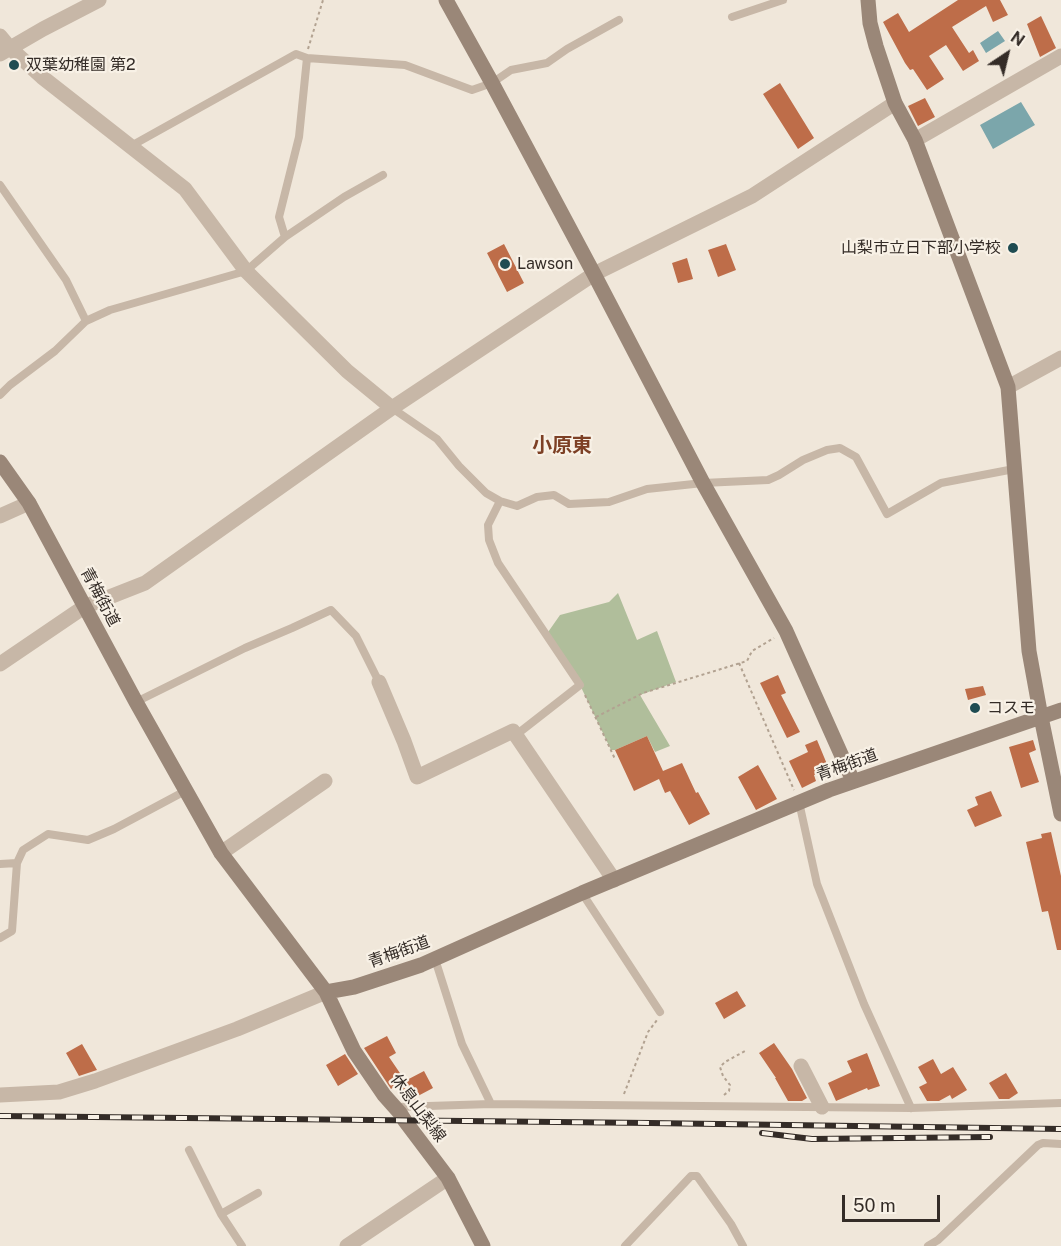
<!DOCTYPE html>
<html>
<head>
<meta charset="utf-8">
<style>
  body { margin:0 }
  #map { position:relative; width:1061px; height:1246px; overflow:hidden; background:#f0e7da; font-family:"Public Sans",sans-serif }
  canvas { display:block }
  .north { position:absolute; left:977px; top:24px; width:60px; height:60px; -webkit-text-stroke:4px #f8f1e6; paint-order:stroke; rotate:35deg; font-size:16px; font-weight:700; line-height:24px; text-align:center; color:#342c27 }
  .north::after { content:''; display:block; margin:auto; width:21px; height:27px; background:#342c27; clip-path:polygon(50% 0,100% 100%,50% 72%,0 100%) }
  .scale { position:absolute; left:842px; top:1195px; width:98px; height:27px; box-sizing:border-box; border:3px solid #342c27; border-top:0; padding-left:8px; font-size:18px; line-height:21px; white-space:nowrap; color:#342c27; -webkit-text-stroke:4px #f8f1e6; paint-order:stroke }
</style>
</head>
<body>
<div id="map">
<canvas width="1061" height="1246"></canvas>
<div class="north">N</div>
<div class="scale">50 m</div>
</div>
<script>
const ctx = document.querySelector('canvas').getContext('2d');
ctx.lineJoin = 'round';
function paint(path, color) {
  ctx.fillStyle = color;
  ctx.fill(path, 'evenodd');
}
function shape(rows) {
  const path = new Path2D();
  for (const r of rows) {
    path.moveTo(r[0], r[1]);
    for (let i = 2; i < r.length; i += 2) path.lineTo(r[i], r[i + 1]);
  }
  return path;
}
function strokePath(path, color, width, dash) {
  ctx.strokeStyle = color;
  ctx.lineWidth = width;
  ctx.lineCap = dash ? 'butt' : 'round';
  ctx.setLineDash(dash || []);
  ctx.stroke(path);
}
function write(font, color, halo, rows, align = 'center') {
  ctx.font = font + ' "Public Sans","Noto Sans JP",sans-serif';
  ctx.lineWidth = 4.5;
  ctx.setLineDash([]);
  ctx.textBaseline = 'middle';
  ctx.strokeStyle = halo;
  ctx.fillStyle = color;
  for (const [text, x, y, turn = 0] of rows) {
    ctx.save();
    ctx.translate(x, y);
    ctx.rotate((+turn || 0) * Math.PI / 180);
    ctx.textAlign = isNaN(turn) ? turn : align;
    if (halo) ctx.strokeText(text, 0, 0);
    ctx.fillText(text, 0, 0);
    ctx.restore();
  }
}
const green = shape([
  [618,593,637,640,657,631,676,682,640,695,670,746,655,752,647,736,615,750,611,750,580,685,546,635,560,615,609,602]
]);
const water = shape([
  [998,31,1005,41,986,53,980,43],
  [1021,102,1035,125,993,149,980,125]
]);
const building = shape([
  [958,0,1000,0,1008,15,993,22,986,6,952,27,969,53,973,50,979,61,963,71,946,45,929,56,944,79,927,90,913,69,910,70,905,63,883,22,898,13,909,32],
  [1041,16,1056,48,1040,57,1027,24],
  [780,83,814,138,798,149,763,94],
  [925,98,935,117,918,126,908,106],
  [504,244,524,283,507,292,487,253],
  [726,244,736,270,718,277,708,250],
  [687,258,693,279,678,283,672,263],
  [778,675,786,693,781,695,800,732,787,738,760,683],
  [983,686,986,695,968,700,965,689],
  [647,736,663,771,682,763,696,793,698,792,710,814,689,825,670,791,665,793,659,779,634,791,615,750],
  [817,740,829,769,814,775,816,781,802,788,789,761,808,752,805,745],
  [1033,740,1036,750,1029,753,1039,782,1021,788,1009,747],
  [758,765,777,799,756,810,738,777],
  [991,791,1002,816,975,827,967,810,978,805,975,797],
  [1051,832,1061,876,1061,950,1057,950,1048,911,1042,912,1026,842,1042,838,1041,834],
  [737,991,746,1006,724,1019,715,1003],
  [387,1036,396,1053,389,1057,404,1079,391,1089,364,1048],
  [774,1043,792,1069,807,1098,802,1101,788,1101,775,1078,776,1078,759,1053],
  [82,1044,97,1070,79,1076,66,1053],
  [867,1053,880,1086,868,1090,867,1088,836,1101,828,1083,852,1072,847,1061],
  [345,1054,358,1074,338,1086,326,1065],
  [933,1059,941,1074,953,1067,967,1090,952,1099,950,1095,939,1101,927,1101,919,1087,927,1083,918,1067],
  [424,1071,433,1088,416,1097,416,1100,402,1101,403,1082],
  [1006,1073,1018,1093,1009,1099,999,1099,989,1083]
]);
const path = shape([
  [308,49,323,0],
  [739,663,794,790],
  [585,695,615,759],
  [596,717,643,693,747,661,752,651,774,638],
  [624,1094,648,1032,657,1020],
  [724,1095,729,1091,730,1085,723,1076,720,1067,725,1062,745,1051]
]);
const lane = shape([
  [732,17,783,0],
  [131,146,296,54,307,58],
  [0,185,66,280,86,321],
  [285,237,344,197,383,175],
  [0,395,10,385,55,351,86,321,110,310,246,271,285,237,279,217,299,137,307,58,405,65,472,90,492,83,511,70,547,63,567,49,619,20],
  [392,408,437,439,459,466,486,493,500,501,488,525,489,540,498,563,580,685,516,735],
  [500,501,517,506,537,497,554,495,569,504,609,502,647,489,703,483,768,480,779,475,803,460,827,450,840,448,856,457,887,514,941,483,1014,469],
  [136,702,245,648,292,628,331,610,356,636,379,682],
  [799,802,817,884,864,1004,911,1108],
  [0,864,17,863],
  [582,893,660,1012],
  [0,938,12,931,17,863,23,850,48,834,88,840,114,829,187,790],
  [435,959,462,1044,491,1104],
  [397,1107,491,1104,911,1108,1061,1103],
  [189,1150,221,1214,242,1246],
  [221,1214,258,1193],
  [625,1246,691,1176,697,1176,731,1224,743,1246],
  [928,1246,938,1240,1038,1145,1043,1143,1061,1144]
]);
const street = shape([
  [0,36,10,48,42,77,185,189,246,271,347,371,392,408],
  [0,54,43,29,99,0],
  [915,140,1061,56],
  [1008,387,1061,358],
  [0,516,29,503],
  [0,664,84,607,145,583,392,408,594,274,752,196,895,103],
  [379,682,404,741,417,777,513,731,614,880],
  [221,853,325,781],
  [801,1066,822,1107],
  [0,1095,59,1092,95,1081,237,1029,326,992],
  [347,1246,448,1178]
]);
const secondary = shape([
  [446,0,492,83,594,274,703,483,786,631,853,781],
  [868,0,870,23,876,46,895,103,915,140,1008,387,1029,651,1041,717,1061,814],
  [0,462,29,503,136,702,221,853,326,992,354,1051,384,1095,400,1113,405,1121,448,1178,483,1246],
  [326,992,354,987,421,965,582,893,829,790,1061,710]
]);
const rail = shape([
  [0,1116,650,1123,1061,1129],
  [762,1133,812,1139,990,1137]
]);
const markers = [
  [14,65,6,"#1f4c52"],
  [1013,248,6,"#1f4c52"],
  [505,264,6,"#1f4c52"],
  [975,708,6,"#1f4c52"]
];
const poiNames = [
  ["双葉幼稚園 第2",26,65],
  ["山梨市立日下部小学校",1001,248,"right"],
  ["Lawson",517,264],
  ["コスモ",987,708]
];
const streetNames = [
  ["青梅街道",100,597,62],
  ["青梅街道",847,765,-20],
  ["青梅街道",399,952,-20],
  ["休息山梨線",418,1108,53]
];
const quarterNames = [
  ["小原東",562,446]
];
paint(green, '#b0be9b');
paint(water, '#7ba6ab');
paint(building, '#be6d49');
strokePath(path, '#b2a291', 2, [3, 3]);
strokePath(lane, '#c7b7a7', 8);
strokePath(street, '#c7b7a7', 15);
strokePath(secondary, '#9a8778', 15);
strokePath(rail, '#342c27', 6);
strokePath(rail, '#f8f1e6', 4, [11]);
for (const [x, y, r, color] of markers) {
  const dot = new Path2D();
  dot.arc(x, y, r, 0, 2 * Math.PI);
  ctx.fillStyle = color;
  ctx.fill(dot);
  strokePath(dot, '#f8f1e6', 2);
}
write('16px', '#342c27', '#f8f1e6', poiNames, 'left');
write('16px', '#342c27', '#f8f1e6', streetNames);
write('bold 20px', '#7d4025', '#f8f1e6', quarterNames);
</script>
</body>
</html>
